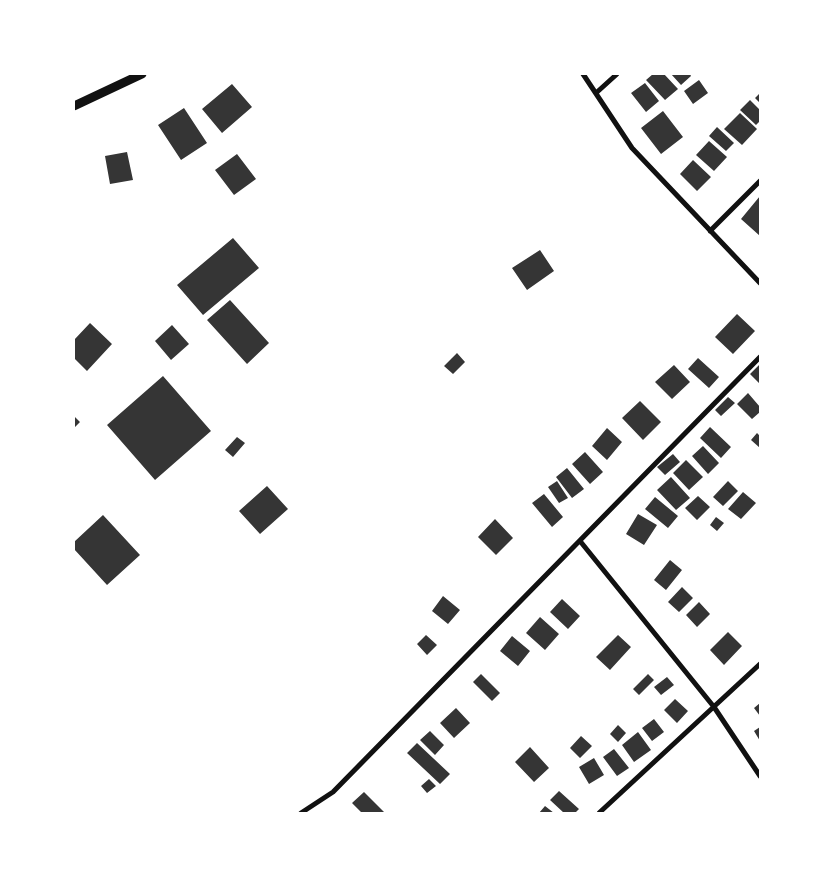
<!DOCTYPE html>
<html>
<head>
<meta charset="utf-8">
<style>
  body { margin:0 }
  #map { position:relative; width:834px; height:887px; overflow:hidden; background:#fff; font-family:Manrope,sans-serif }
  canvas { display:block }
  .frame { position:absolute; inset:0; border:75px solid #fff; pointer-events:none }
</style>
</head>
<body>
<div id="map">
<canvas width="834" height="887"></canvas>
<div class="frame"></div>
</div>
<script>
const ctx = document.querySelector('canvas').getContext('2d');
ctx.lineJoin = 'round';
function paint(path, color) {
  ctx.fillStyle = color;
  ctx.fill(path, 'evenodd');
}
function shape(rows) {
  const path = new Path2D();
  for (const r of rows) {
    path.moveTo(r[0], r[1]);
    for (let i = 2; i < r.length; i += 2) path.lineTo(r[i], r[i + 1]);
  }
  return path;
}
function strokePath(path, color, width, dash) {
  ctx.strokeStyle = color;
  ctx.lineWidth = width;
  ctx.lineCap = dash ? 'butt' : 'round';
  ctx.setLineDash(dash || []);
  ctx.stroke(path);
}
const building = shape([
  [653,74,664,74,678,89,665,100,646,80],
  [671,74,690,74,691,76,681,85],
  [699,80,708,93,693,104,684,91],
  [645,83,659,101,646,112,631,93],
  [232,84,252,107,222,133,202,109],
  [760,93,760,103,755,98],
  [750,100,760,110,760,121,756,125,740,110],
  [184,108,207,143,181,160,158,125],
  [663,111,683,137,661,154,641,128],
  [740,113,757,129,742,145,724,129],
  [717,127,734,143,726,151,709,136],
  [709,141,727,157,714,171,696,155],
  [127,152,133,180,110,184,105,156],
  [237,154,256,179,234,195,215,170],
  [693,160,711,177,697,191,680,174],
  [760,196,760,236,741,219],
  [233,238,259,268,203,315,177,285],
  [540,250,554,271,527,290,512,268],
  [230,300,269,343,247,364,207,320],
  [737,314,755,331,733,354,715,337],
  [90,323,112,344,87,371,74,358,74,340],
  [172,325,189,344,171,360,155,341],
  [457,353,465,362,453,374,444,366],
  [698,358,719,377,709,388,688,369],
  [760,364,760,384,750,374],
  [674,365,690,382,672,399,655,382],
  [163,376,211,431,155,480,107,425],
  [748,393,760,407,760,412,752,419,737,404],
  [728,397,735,403,721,416,715,410],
  [640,401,661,422,643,440,622,418],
  [74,416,80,422,74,428],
  [710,427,731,447,721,458,700,438],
  [607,428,622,442,607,460,592,446],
  [757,433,760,436,760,448,751,440],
  [237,437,245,443,233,457,225,450],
  [703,446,719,463,708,474,692,456],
  [585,452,603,472,590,484,572,464],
  [673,454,680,462,665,475,657,467],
  [686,460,703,477,689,490,673,473],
  [567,468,584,489,572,498,556,477],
  [671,477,690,498,676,510,657,490],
  [557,481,568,498,559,503,548,487],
  [728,481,738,491,723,506,713,497],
  [267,486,288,509,260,534,239,511],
  [743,492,756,503,741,519,728,509],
  [544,494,563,517,552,527,532,503],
  [698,496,710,507,697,520,685,508],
  [655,497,678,516,668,528,645,509],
  [638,514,657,525,644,545,626,534],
  [103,515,140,555,107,585,74,549,74,542],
  [716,517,724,523,717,531,710,525],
  [495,519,513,538,496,555,478,537],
  [670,560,682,570,666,590,654,580],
  [682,587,693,598,679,612,668,602],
  [443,596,460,610,448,624,432,611],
  [562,599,580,616,568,629,550,612],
  [699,602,710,614,697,627,686,615],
  [540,617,559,634,545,650,526,633],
  [728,632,742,646,724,665,710,650],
  [426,635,437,645,427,655,417,644],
  [618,635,631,647,610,670,596,657],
  [512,636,530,651,518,666,500,651],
  [481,674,500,693,492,701,473,682],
  [648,674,654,680,639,695,633,689],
  [667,677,674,685,661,695,654,687],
  [675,699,688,711,677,723,664,710],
  [760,703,760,716,754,708],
  [456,708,470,723,454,738,440,723],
  [654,719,664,732,652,741,642,728],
  [618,725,626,733,618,742,610,734],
  [760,727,760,741,754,731],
  [430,731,444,745,435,755,420,740],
  [638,732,651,750,634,762,622,745],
  [581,736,592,746,580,758,570,748],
  [417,743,450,774,440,784,407,753],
  [530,747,549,768,534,782,515,762],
  [614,749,629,768,617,776,603,757],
  [594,758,604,775,589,784,579,767],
  [429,779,436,786,427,793,421,786],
  [559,791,579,809,575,813,564,813,550,800],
  [364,792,385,813,362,813,352,803],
  [545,806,554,813,539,813]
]);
const minor = shape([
  [583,74,632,148,760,283],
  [596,93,617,74],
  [710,231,760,181],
  [580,541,714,707,760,776],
  [301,813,333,792,760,357],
  [599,813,760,664]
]);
const tertiary = shape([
  [74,106,142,74]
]);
paint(building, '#353535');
strokePath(minor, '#111', 5);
strokePath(tertiary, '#111', 9);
</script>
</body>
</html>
